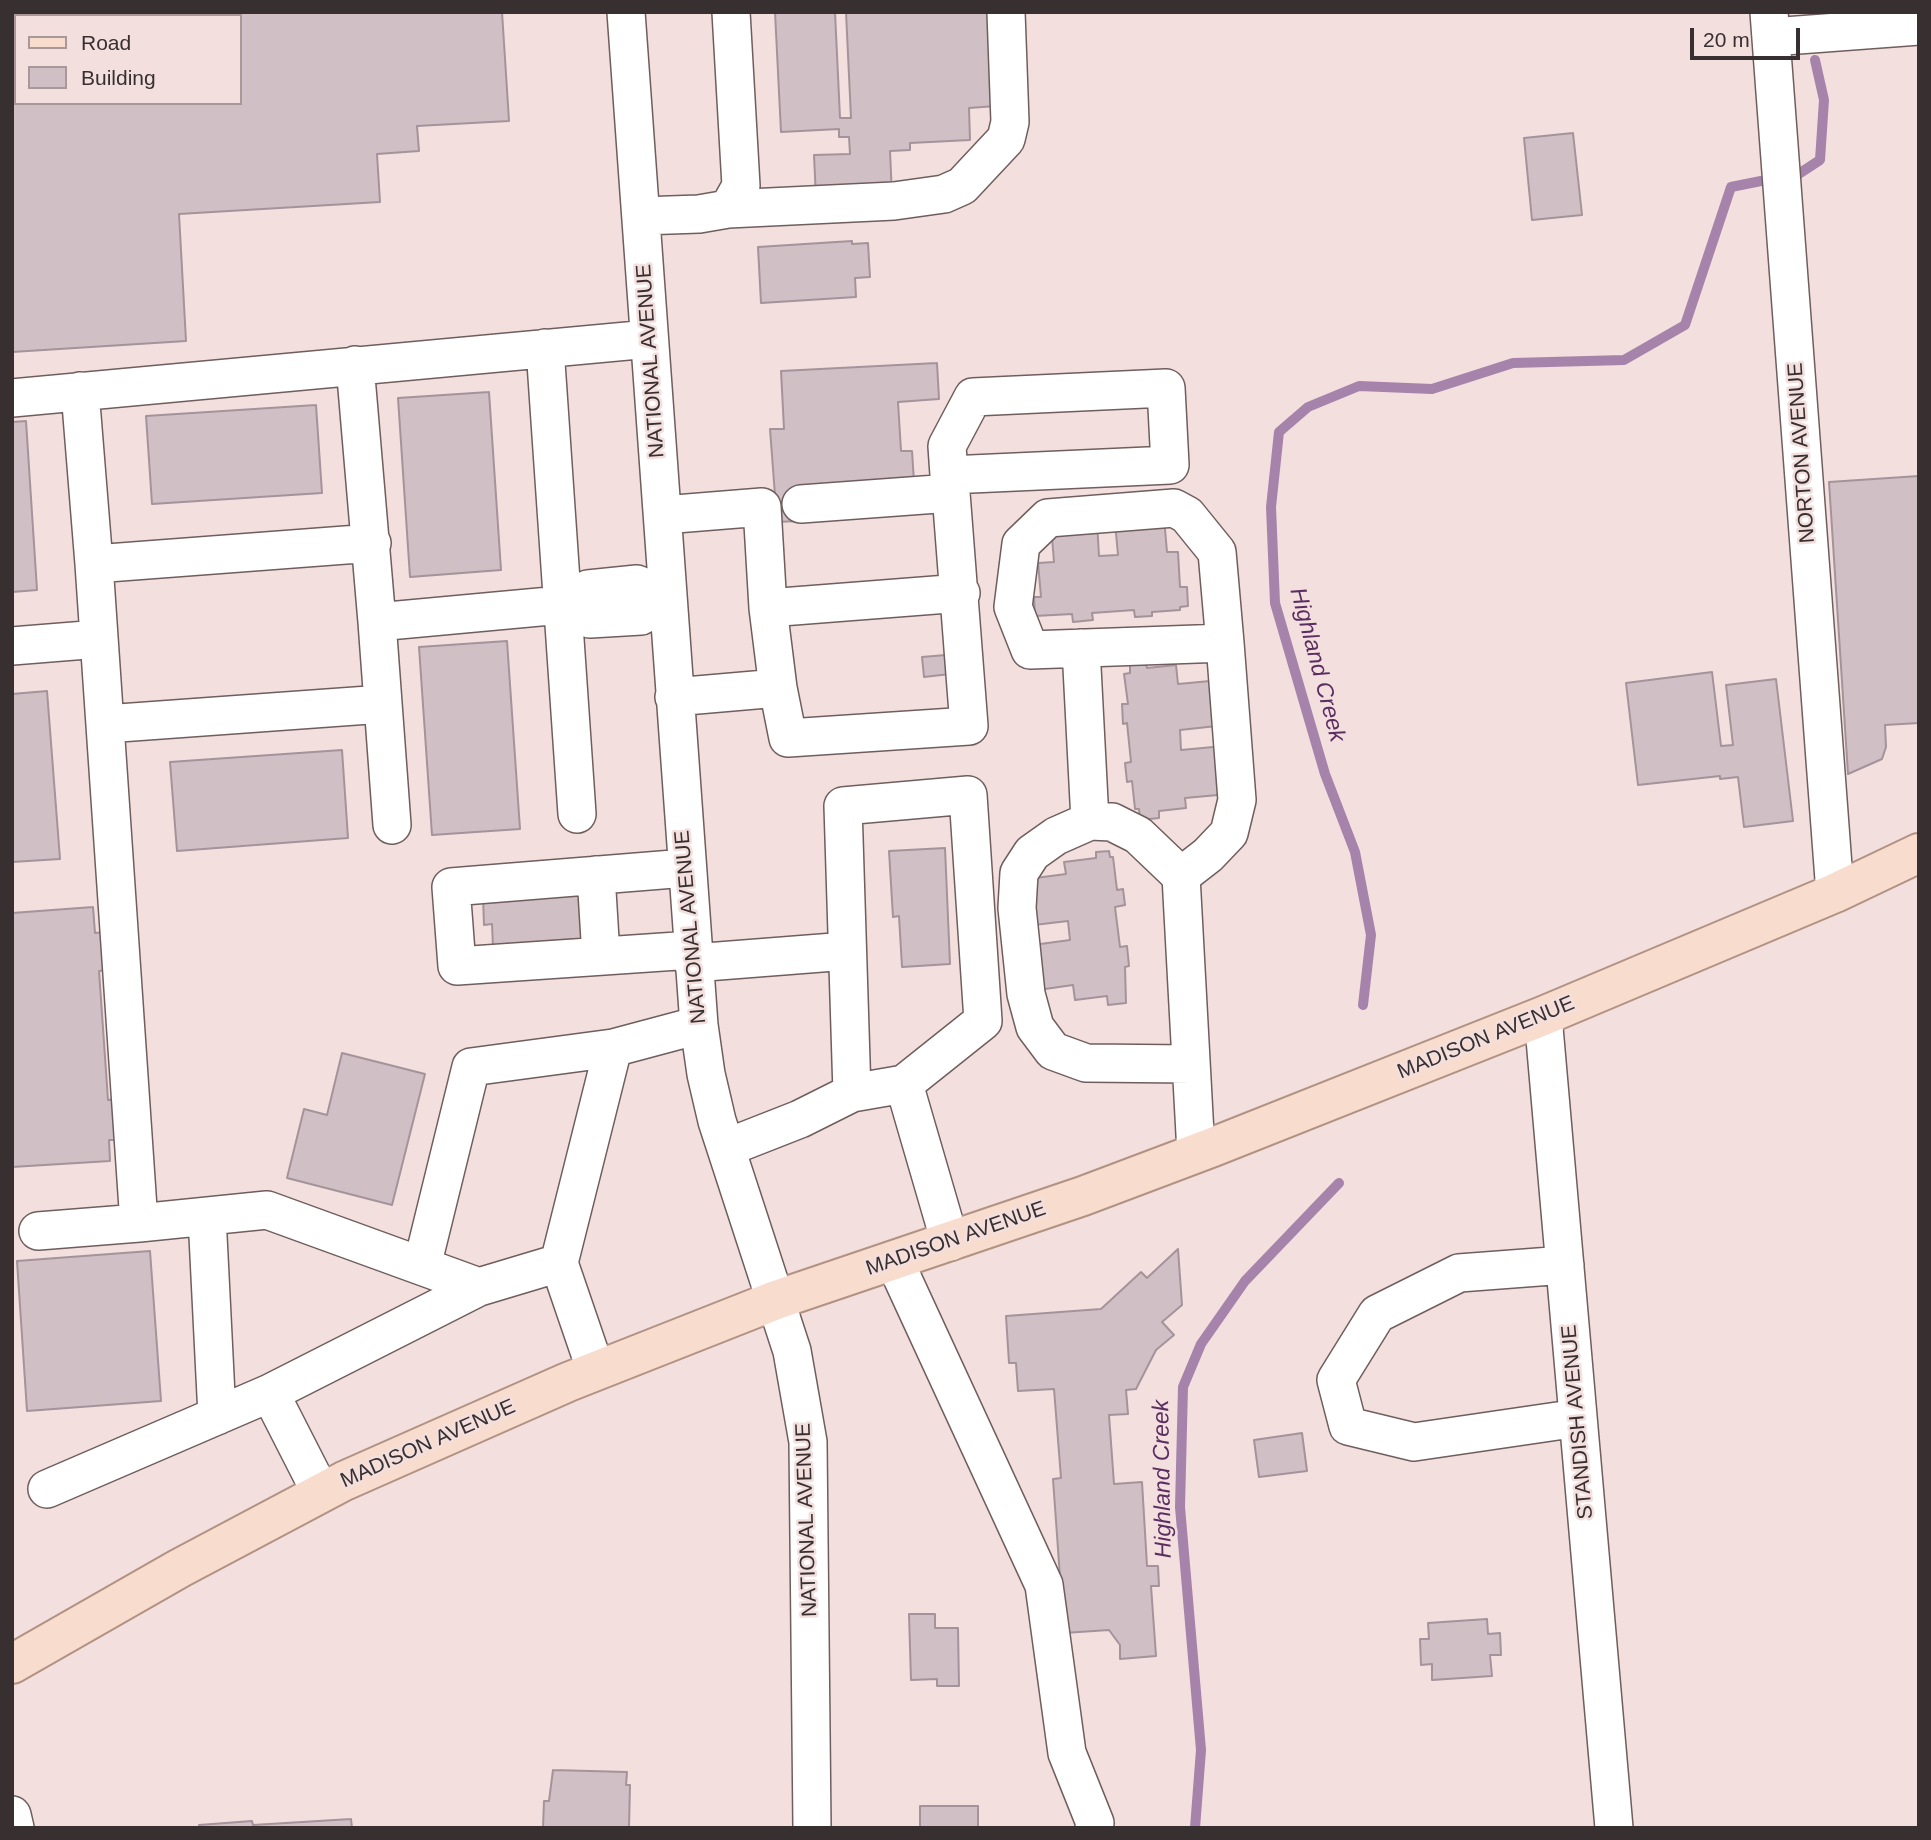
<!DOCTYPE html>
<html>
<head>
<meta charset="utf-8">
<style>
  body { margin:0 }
  #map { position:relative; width:1931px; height:1840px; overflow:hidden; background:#f3dfde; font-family:Arial,sans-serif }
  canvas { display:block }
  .frame { position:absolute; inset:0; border:14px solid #383030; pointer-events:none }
  .legend { position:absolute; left:14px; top:14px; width:228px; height:91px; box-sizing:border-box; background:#f3dfde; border:2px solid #a89998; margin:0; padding:9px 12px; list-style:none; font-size:21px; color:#383030 }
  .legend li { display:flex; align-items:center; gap:14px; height:35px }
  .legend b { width:35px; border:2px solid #a89998 }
  .scale { position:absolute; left:1690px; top:28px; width:110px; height:32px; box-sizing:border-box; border:4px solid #383030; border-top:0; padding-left:9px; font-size:21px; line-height:24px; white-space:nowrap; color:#383030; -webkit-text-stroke:5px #f3dfde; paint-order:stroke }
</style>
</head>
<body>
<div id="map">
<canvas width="1931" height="1840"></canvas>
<div class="frame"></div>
<ul class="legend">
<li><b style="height:9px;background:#f8ddce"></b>Road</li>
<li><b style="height:19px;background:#d1bfc6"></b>Building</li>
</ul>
<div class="scale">20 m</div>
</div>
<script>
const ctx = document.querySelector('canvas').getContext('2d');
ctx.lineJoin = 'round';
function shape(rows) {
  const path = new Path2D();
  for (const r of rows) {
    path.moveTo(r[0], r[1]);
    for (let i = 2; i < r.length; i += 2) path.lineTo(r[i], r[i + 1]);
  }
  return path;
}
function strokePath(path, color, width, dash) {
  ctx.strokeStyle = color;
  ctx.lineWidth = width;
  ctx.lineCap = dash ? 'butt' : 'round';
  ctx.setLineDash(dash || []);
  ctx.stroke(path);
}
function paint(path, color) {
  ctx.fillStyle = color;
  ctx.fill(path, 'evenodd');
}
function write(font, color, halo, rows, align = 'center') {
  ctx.font = font + ' Arial,sans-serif';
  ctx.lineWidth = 5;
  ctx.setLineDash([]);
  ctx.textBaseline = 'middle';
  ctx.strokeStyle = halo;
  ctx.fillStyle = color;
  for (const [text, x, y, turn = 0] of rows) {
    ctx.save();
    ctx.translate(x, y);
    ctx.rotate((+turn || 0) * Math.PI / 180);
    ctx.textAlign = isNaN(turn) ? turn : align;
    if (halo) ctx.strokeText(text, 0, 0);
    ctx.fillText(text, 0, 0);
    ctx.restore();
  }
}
const stream = shape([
  [1794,177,1820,160,1824,100,1815,60],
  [1363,1005,1371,935,1355,852,1325,774,1275,603,1271,507,1279,432,1308,407,1359,386,1432,389,1513,363,1624,360,1685,325,1731,187,1761,181],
  [1195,1828,1201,1750,1180,1507,1183,1387,1201,1344,1245,1281,1339,1183]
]);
const building = shape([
  [12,12,502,12,509,121,417,126,419,151,377,154,380,202,179,214,186,341,12,352,12,12],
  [16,16,240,16,240,103,16,103,16,16],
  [775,12,835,12,840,118,851,118,846,12,992,12,996,106,969,108,970,140,910,143,910,150,890,151,892,196,816,199,814,155,850,154,849,137,839,137,839,129,781,132,775,12],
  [1573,133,1582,215,1532,220,1524,138,1573,133],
  [852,241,852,244,868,243,870,277,855,278,856,297,761,303,758,247,852,241],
  [937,363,939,399,898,402,901,451,912,451,914,482,798,521,777,522,770,429,784,429,781,371,937,363],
  [489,392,501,570,410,577,398,398,489,392],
  [316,405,322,493,152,504,146,416,316,405],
  [26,421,37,590,12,592,12,422,26,421],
  [1919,476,1919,723,1885,725,1886,747,1882,759,1848,774,1829,482,1919,476],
  [1164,518,1167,552,1178,552,1180,587,1187,587,1188,606,1180,607,1180,610,1152,612,1152,616,1135,617,1134,610,1092,613,1093,620,1073,622,1072,614,1035,616,1034,597,1041,597,1038,563,1054,562,1051,525,1097,522,1099,556,1118,555,1115,522,1164,518],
  [507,641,520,829,432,835,419,647,507,641],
  [958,654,959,673,924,677,922,657,958,654],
  [1146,664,1147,668,1176,665,1178,684,1221,680,1226,725,1180,730,1181,750,1224,746,1229,794,1185,798,1186,808,1159,811,1159,818,1140,820,1139,809,1135,809,1132,781,1127,782,1125,763,1131,762,1127,723,1123,724,1122,704,1128,704,1124,674,1130,673,1130,665,1146,664],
  [1712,672,1721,746,1733,745,1726,685,1776,679,1793,821,1744,827,1738,777,1720,779,1720,776,1638,785,1626,683,1712,672],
  [47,691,60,859,12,862,12,694,47,691],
  [342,750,348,838,177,851,170,762,342,750],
  [945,848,950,964,902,967,899,916,893,917,889,851,945,848],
  [1109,851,1110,857,1113,857,1117,890,1123,889,1125,905,1115,907,1120,947,1127,946,1129,966,1125,967,1126,1003,1108,1005,1107,996,1075,1000,1073,985,1038,990,1033,945,1070,940,1068,921,1034,925,1028,879,1066,874,1064,862,1096,858,1096,852,1109,851],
  [591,891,594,940,493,947,492,924,484,925,483,897,591,891],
  [93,907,95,933,104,932,107,970,99,971,108,1100,117,1099,120,1140,109,1140,110,1161,12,1167,12,913,93,907],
  [342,1053,425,1074,392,1205,287,1178,304,1109,327,1115,342,1053],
  [1178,1249,1182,1305,1162,1322,1174,1335,1156,1350,1136,1389,1126,1390,1128,1414,1109,1415,1114,1484,1142,1482,1147,1566,1158,1566,1159,1586,1151,1586,1156,1656,1120,1659,1120,1645,1109,1630,1064,1633,1053,1479,1061,1478,1054,1389,1018,1391,1016,1363,1009,1363,1006,1316,1101,1309,1141,1272,1147,1278,1178,1249],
  [150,1251,161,1401,27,1411,17,1261,150,1251],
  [1302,1433,1307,1471,1259,1477,1254,1440,1302,1433],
  [909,1614,935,1614,935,1628,958,1628,959,1686,937,1686,937,1679,911,1680,909,1614],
  [1487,1619,1488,1634,1500,1633,1501,1655,1490,1655,1492,1676,1432,1680,1432,1664,1421,1665,1420,1639,1429,1639,1428,1623,1487,1619],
  [553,1770,627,1772,626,1785,630,1785,629,1828,543,1828,544,1801,549,1801,553,1770],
  [920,1806,978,1806,978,1828,920,1828,920,1806],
  [351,1819,352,1828,199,1828,199,1825,252,1821,253,1825,351,1819]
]);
const minor = shape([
  [626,12,699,1025,706,1074,717,1121,792,1351,808,1442,812,1828],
  [1769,12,1835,893],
  [1771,37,1919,26],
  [728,209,894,201,944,194,962,186,1006,139,1010,122,1006,12],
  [641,216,699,214,728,209,741,186,731,12],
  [545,348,577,814],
  [355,365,377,622,561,605,588,589,637,584,667,598],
  [80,391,94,564,372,543],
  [12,398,649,339],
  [949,475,1170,465,1166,388,973,397,947,446,949,475,951,493],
  [663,515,762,507,768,608,778,688,674,697],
  [94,564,139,1223,267,1210,479,1287,559,1263,596,1371],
  [561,605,590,619,641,616,667,598],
  [768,608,961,593],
  [377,622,392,825],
  [12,646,99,639],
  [1081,648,1090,821,1056,836,1032,853,1019,873,1017,908,1026,994,1035,1027,1053,1051,1086,1063,1191,1064],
  [778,688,788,738,969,726,951,493,801,504],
  [105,724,383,704],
  [1090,821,1112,822,1138,835,1181,876],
  [686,868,451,887,457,966,692,950],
  [596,875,601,956],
  [693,963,847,951],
  [1543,1016,1614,1828],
  [904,1084,852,1093,843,806,968,795,983,1021,904,1084,950,1242],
  [726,1148,800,1119,852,1093],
  [1196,1153,1181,876,1208,855,1229,833,1237,800,1225,643,1217,552,1187,515,1174,508,1048,518,1021,544,1013,607,1030,650,1225,643],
  [207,1216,217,1416],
  [38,1231,139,1223],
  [894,1260,1044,1585,1067,1753,1095,1823,1094,1828],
  [559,1263,613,1048,699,1025],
  [1565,1265,1459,1273,1377,1314,1336,1380,1348,1426,1414,1442,1578,1418],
  [422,1266,471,1067,613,1048],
  [270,1393,479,1287],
  [47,1489,270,1393,321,1493],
  [12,1815,15,1828]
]);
const major = shape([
  [12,1664,180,1568,344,1481,568,1382,776,1300,1083,1196,1213,1147,1543,1016,1835,893,1919,853]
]);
const streetNames = [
  ["NATIONAL AVENUE",651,361,-94],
  ["NORTON AVENUE",1802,453,-94],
  ["NATIONAL AVENUE",691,927,-95],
  ["MADISON AVENUE",1486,1038,-22],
  ["MADISON AVENUE",956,1239,-19],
  ["STANDISH AVENUE",1578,1422,-95],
  ["MADISON AVENUE",428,1444,-24],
  ["NATIONAL AVENUE",807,1520,-92]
];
const waterNames = [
  ["Highland Creek",1317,665,75],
  ["Highland Creek",1163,1479,-91]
];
strokePath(stream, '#a683ab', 10);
paint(building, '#d1bfc6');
strokePath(building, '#a4939a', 2);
strokePath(minor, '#6f5e5d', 40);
strokePath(major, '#b29282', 42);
strokePath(minor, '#fff', 37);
strokePath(major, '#f8ddce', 38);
write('21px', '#383030', '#f3dfde', streetNames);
write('italic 23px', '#5b2e62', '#f3dfde', waterNames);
</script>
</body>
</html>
